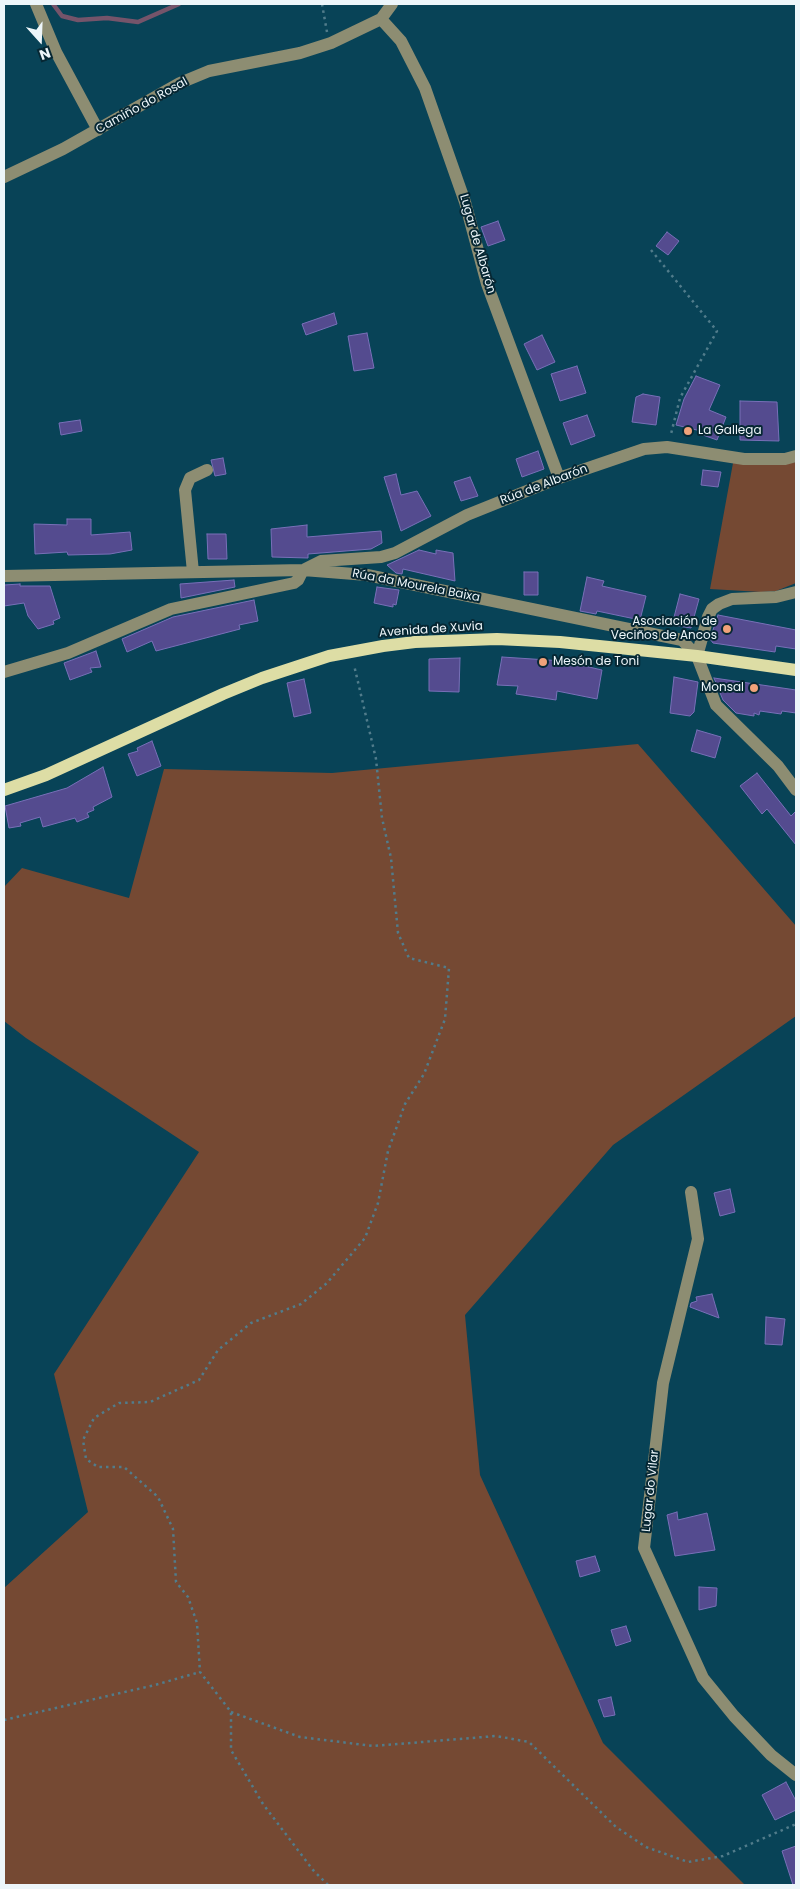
<!DOCTYPE html>
<html>
<head>
<meta charset="utf-8">
<style>
  body { margin:0 }
  #map { position:relative; width:800px; height:1889px; overflow:hidden; background:#084357; font-family:Poppins,sans-serif }
  canvas { display:block }
  .frame { position:absolute; inset:0; border:5px solid #edf6fa; pointer-events:none }
  .north { position:absolute; left:15px; top:15px; width:50px; height:50px; -webkit-text-stroke:4px #062733; paint-order:stroke; rotate:160deg; font-size:14px; font-weight:700; line-height:20px; text-align:center; color:#edf6fa }
  .north::after { content:''; display:block; margin:auto; width:18px; height:22px; background:#edf6fa; clip-path:polygon(50% 0,100% 100%,50% 72%,0 100%) }
</style>
</head>
<body>
<div id="map">
<canvas width="800" height="1889"></canvas>
<div class="frame"></div>
<div class="north">N</div>
</div>
<script>
const ctx = document.querySelector('canvas').getContext('2d');
ctx.lineJoin = 'round';
function paint(path, color) {
  ctx.fillStyle = color;
  ctx.fill(path, 'evenodd');
}
function shape(rows) {
  const path = new Path2D();
  for (const r of rows) {
    path.moveTo(r[0], r[1]);
    for (let i = 2; i < r.length; i += 2) path.lineTo(r[i], r[i + 1]);
  }
  return path;
}
function strokePath(path, color, width, dash) {
  ctx.strokeStyle = color;
  ctx.lineWidth = width;
  ctx.lineCap = dash ? 'butt' : 'round';
  ctx.setLineDash(dash || []);
  ctx.stroke(path);
}
function write(font, color, halo, rows, align = 'center') {
  ctx.font = font + ' Poppins,sans-serif';
  ctx.lineWidth = 4;
  ctx.setLineDash([]);
  ctx.textBaseline = 'middle';
  ctx.strokeStyle = halo;
  ctx.fillStyle = color;
  for (const [text, x, y, turn = 0] of rows) {
    ctx.save();
    ctx.translate(x, y);
    ctx.rotate((+turn || 0) * Math.PI / 180);
    ctx.textAlign = isNaN(turn) ? turn : align;
    if (halo) ctx.strokeText(text, 0, 0);
    ctx.fillText(text, 0, 0);
    ctx.restore();
  }
}
const green = shape([
  [796,462,796,583,776,591,761,592,710,589,733,463,770,465],
  [638,744,796,926,796,1016,613,1145,465,1315,480,1475,603,1743,745,1885,4,1885,4,1588,88,1512,54,1374,199,1152,26,1038,4,1021,4,887,22,868,129,898,164,769,332,773]
]);
const stream = shape([
  [53,4,62,16,78,20,107,18,138,22,179,4]
]);
const building = shape([
  [498,221,505,240,488,246,481,227,498,221],
  [667,232,679,241,668,255,656,246,667,232],
  [334,313,337,324,306,335,302,324,334,313],
  [367,333,374,368,354,371,348,336,367,333],
  [542,335,555,362,537,370,524,344,542,335],
  [577,366,586,393,560,401,551,374,577,366],
  [696,376,720,385,709,410,726,417,717,440,700,434,701,431,676,425,684,399,696,376],
  [643,394,660,397,656,425,632,422,636,397,643,394],
  [740,401,777,402,779,441,740,440,740,401],
  [587,415,595,436,571,445,563,423,587,415],
  [80,420,82,431,61,435,59,423,80,420],
  [538,451,544,469,522,477,516,459,538,451],
  [223,458,226,474,215,476,211,460,223,458],
  [703,470,721,472,718,487,701,485,703,470],
  [396,474,401,495,417,491,431,516,401,531,384,477,396,474],
  [470,477,478,496,461,501,454,482,470,477],
  [67,519,91,519,91,535,130,532,132,550,110,554,68,555,67,552,35,554,34,524,67,525,67,519],
  [307,525,307,537,381,531,382,543,371,549,308,554,308,558,272,557,271,529,307,525],
  [207,534,226,534,227,559,208,559,207,534],
  [419,550,436,554,436,550,453,553,455,581,403,569,402,574,396,573,387,565,419,550],
  [524,572,538,572,538,595,524,595,524,572],
  [587,577,604,581,602,586,646,596,640,620,597,611,596,614,580,611,587,577],
  [234,580,235,587,181,598,180,584,234,580],
  [20,584,20,586,50,586,60,618,53,621,54,624,38,629,28,616,24,603,4,606,4,585,20,584],
  [377,587,399,590,396,605,393,604,393,607,374,603,377,587],
  [680,594,699,599,691,628,672,625,680,594],
  [254,600,258,621,239,625,240,629,156,651,152,641,127,652,122,639,173,617,254,600],
  [718,615,796,630,796,649,776,646,775,652,713,643,710,639,718,615],
  [96,651,101,667,90,668,92,672,70,680,64,663,96,651],
  [502,657,563,661,602,670,597,699,557,691,556,700,516,694,518,686,497,685,502,657],
  [460,658,459,692,429,691,429,659,460,658],
  [674,677,698,682,694,712,690,716,670,713,674,677],
  [714,678,796,690,796,713,782,711,781,714,760,711,759,715,754,713,754,716,736,713,723,700,714,678],
  [304,679,311,713,294,717,287,683,304,679],
  [697,730,721,737,715,758,691,751,697,730],
  [152,741,161,766,137,776,128,754,138,751,137,748,152,741],
  [103,767,112,797,93,807,94,810,87,813,89,817,77,822,75,818,43,827,40,817,20,823,21,826,9,828,5,806,67,788,103,767],
  [757,773,791,816,796,811,796,845,767,809,762,814,740,786,757,773],
  [730,1189,735,1212,720,1216,714,1193,730,1189],
  [712,1294,719,1318,690,1307,691,1303,697,1301,696,1297,712,1294],
  [766,1317,785,1319,782,1345,765,1344,766,1317],
  [677,1512,678,1520,707,1513,715,1550,675,1556,667,1515,677,1512],
  [595,1556,600,1571,580,1577,576,1561,595,1556],
  [699,1587,717,1588,716,1606,699,1610,699,1587],
  [626,1626,631,1641,616,1646,611,1630,626,1626],
  [611,1697,615,1715,604,1717,598,1700,611,1697],
  [786,1782,796,1801,796,1810,775,1820,762,1795,786,1782],
  [796,1846,796,1885,793,1885,782,1851,796,1846]
]);
const path = shape([
  [322,4,327,32],
  [651,250,717,331,680,398,671,434],
  [231,1712,300,1737,373,1746,496,1736,529,1742,616,1827,646,1847,688,1862,723,1856,796,1824],
  [4,1720,155,1685,200,1672],
  [328,1885,313,1870,263,1804,231,1750,231,1712,200,1672,197,1623,188,1597,176,1582,173,1529,158,1497,124,1467,98,1467,86,1459,83,1440,94,1418,119,1403,150,1402,199,1380,218,1350,251,1323,301,1304,327,1283,365,1238,378,1203,388,1151,405,1104,424,1074,445,1019,449,968,409,958,398,933,391,858,382,818,376,759,354,665]
]);
const minor = shape([
  [36,4,56,52,98,130],
  [381,19,401,41,425,88,465,202,487,284,559,478],
  [4,177,63,149,180,83,209,71,300,53,331,43,381,19,392,4],
  [305,569,321,561,381,557,395,553,467,515,559,478,644,449,667,447,744,459,785,459,796,456],
  [193,572,185,490,190,478,207,470],
  [4,576,303,570,367,575,682,640,697,656,716,705,778,766,796,790],
  [697,656,708,617,712,609,719,604,732,599,776,597,796,592],
  [4,672,68,653,171,609,294,583,298,580,303,570],
  [691,1192,698,1239,663,1383,644,1548,703,1678,734,1716,771,1755,796,1775]
]);
const major = shape([
  [4,790,46,775,223,694,262,678,329,656,383,646,415,642,497,639,560,642,697,656,796,670]
]);
const markers = [
  [688,431,5,"#f0a27a"],
  [727,629,5,"#f0a27a"],
  [543,662,5,"#f0a27a"],
  [754,688,5,"#f0a27a"]
];
const streetNames = [
  ["Camiño do Rosal",142,106,-29],
  ["Lugar de Albarón",477,244,74],
  ["Rúa de Albarón",544,485,-21],
  ["Rúa da Mourela Baixa",416,586,11],
  ["Avenida de Xuvia",431,630,-4],
  ["Lugar do Vilar",651,1491,-84]
];
const poiNames = [
  ["La Gallega",698,431],
  ["Asociación de",717,622,"right"],
  ["Veciños de Ancos",717,636,"right"],
  ["Mesón de Toni",553,662],
  ["Monsal",744,688,"right"]
];
paint(green, '#754933');
strokePath(stream, '#75546a', 4.5);
paint(building, '#544b8f');
strokePath(building, '#7870b8', 1);
strokePath(path, '#517c8b', 2.5, [2.5, 4]);
strokePath(minor, '#8d8d72', 12);
strokePath(major, '#dddda5', 12);
for (const [x, y, r, color] of markers) {
  const dot = new Path2D();
  dot.arc(x, y, r, 0, 2 * Math.PI);
  ctx.fillStyle = color;
  ctx.fill(dot);
  strokePath(dot, '#062733', 2);
}
write('12px', '#edf6fa', '#062733', streetNames);
write('12px', '#edf6fa', '#062733', poiNames, 'left');
</script>
</body>
</html>
